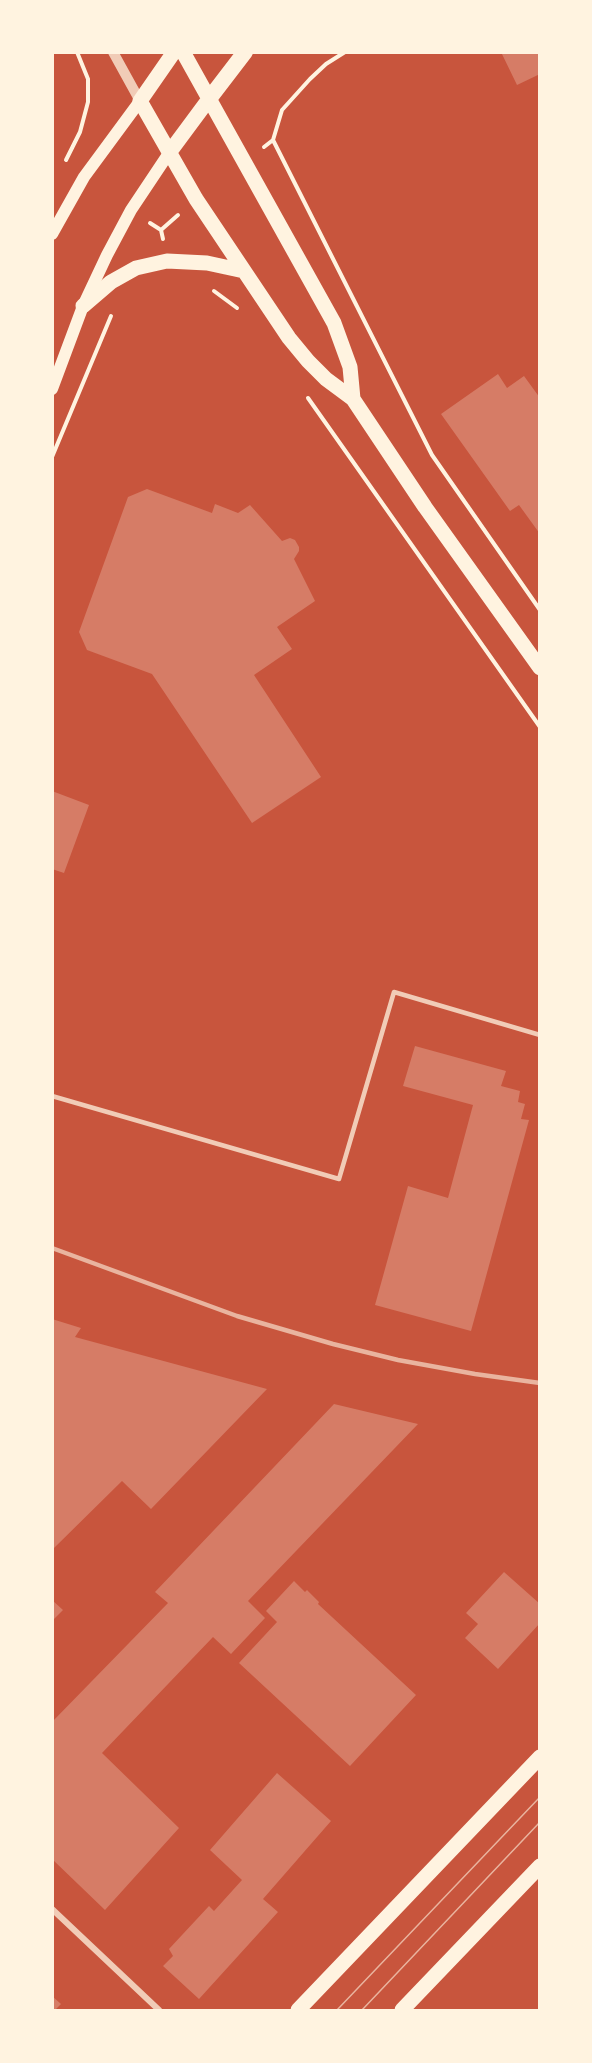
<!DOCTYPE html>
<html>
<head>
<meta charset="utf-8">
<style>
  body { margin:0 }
  #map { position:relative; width:592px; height:2063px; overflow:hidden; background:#c8553d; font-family:"Varela Round",sans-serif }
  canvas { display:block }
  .frame { position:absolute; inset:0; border:54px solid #fff3e0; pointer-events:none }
</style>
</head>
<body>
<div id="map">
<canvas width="592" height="2063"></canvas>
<div class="frame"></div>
</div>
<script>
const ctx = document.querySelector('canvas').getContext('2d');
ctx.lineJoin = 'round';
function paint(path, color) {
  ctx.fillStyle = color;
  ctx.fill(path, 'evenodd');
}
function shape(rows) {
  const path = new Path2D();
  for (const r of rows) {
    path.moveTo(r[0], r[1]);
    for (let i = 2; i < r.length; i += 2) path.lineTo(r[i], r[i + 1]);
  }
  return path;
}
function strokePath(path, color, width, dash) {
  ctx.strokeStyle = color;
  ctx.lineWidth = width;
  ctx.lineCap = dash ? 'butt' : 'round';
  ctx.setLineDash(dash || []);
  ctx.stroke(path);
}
const building = shape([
  [501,52,540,52,540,74,517,85],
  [498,374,507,388,524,376,540,398,540,534,519,505,510,511,441,414],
  [147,489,212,513,215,504,238,513,250,505,282,541,290,538,295,540,299,547,299,551,294,559,315,601,277,627,292,649,254,675,321,777,252,823,152,674,87,650,79,632,128,497],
  [52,791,89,805,64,873,52,869],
  [415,1046,506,1071,501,1086,520,1091,518,1102,525,1104,521,1119,529,1120,471,1331,375,1305,408,1186,448,1198,473,1105,403,1086],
  [52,1319,81,1328,75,1337,267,1389,151,1509,122,1481,52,1550],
  [334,1404,418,1424,248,1601,265,1618,231,1654,213,1637,102,1753,179,1828,105,1910,52,1859,52,1722,168,1603,155,1592],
  [504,1572,540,1604,540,1623,498,1669,465,1638,478,1624,466,1613],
  [294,1581,305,1592,307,1590,319,1602,318,1604,416,1695,350,1766,239,1663,277,1622,266,1611],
  [52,1600,63,1610,52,1621],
  [277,1773,331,1821,263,1899,278,1912,199,1999,163,1966,173,1956,169,1949,209,1906,214,1911,242,1880,210,1850],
  [52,1996,61,2004,55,2010,52,2010]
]);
const path = shape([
  [273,140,432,455,540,610],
  [264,147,273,140,282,110,310,79,326,64,345,52],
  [66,160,80,132,88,102,88,79,77,52],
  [150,223,161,230,163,239],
  [161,230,178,215],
  [214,291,237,308],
  [308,398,540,727],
  [52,457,111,316]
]);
const service = shape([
  [52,1096,339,1179,394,992,540,1035]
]);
const minor = shape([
  [52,1909,159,2010]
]);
const tertiary = shape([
  [113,52,140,101]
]);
const secondary = shape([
  [52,234,84,177,140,101],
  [52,389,83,306,107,255,131,210,169,153]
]);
const primary = shape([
  [174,52,140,101,196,199,289,338,308,361,326,379,353,399,425,507,540,668],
  [183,52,334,323,350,367,353,399],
  [169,153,209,99],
  [83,306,111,282,136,268,167,261,207,263,244,271],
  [298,2010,540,1757],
  [402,2010,540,1866]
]);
const trunk = shape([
  [209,99,245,52]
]);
const tram = shape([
  [337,2010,540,1797],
  [362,2010,540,1822]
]);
const rail = shape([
  [52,1248,237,1316,333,1344,398,1360,475,1374,540,1383]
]);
paint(building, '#d67c66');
strokePath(path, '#fff3e0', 4);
strokePath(service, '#f1ccb7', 4.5);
strokePath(minor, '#f1ccb7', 6);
strokePath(tertiary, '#f1ccb7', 10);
strokePath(secondary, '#fff3e0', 12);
strokePath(primary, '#fff3e0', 15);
strokePath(trunk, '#fff3e0', 16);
strokePath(tram, '#e9b49f', 1.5);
strokePath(rail, '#e9b49f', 4.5);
</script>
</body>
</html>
